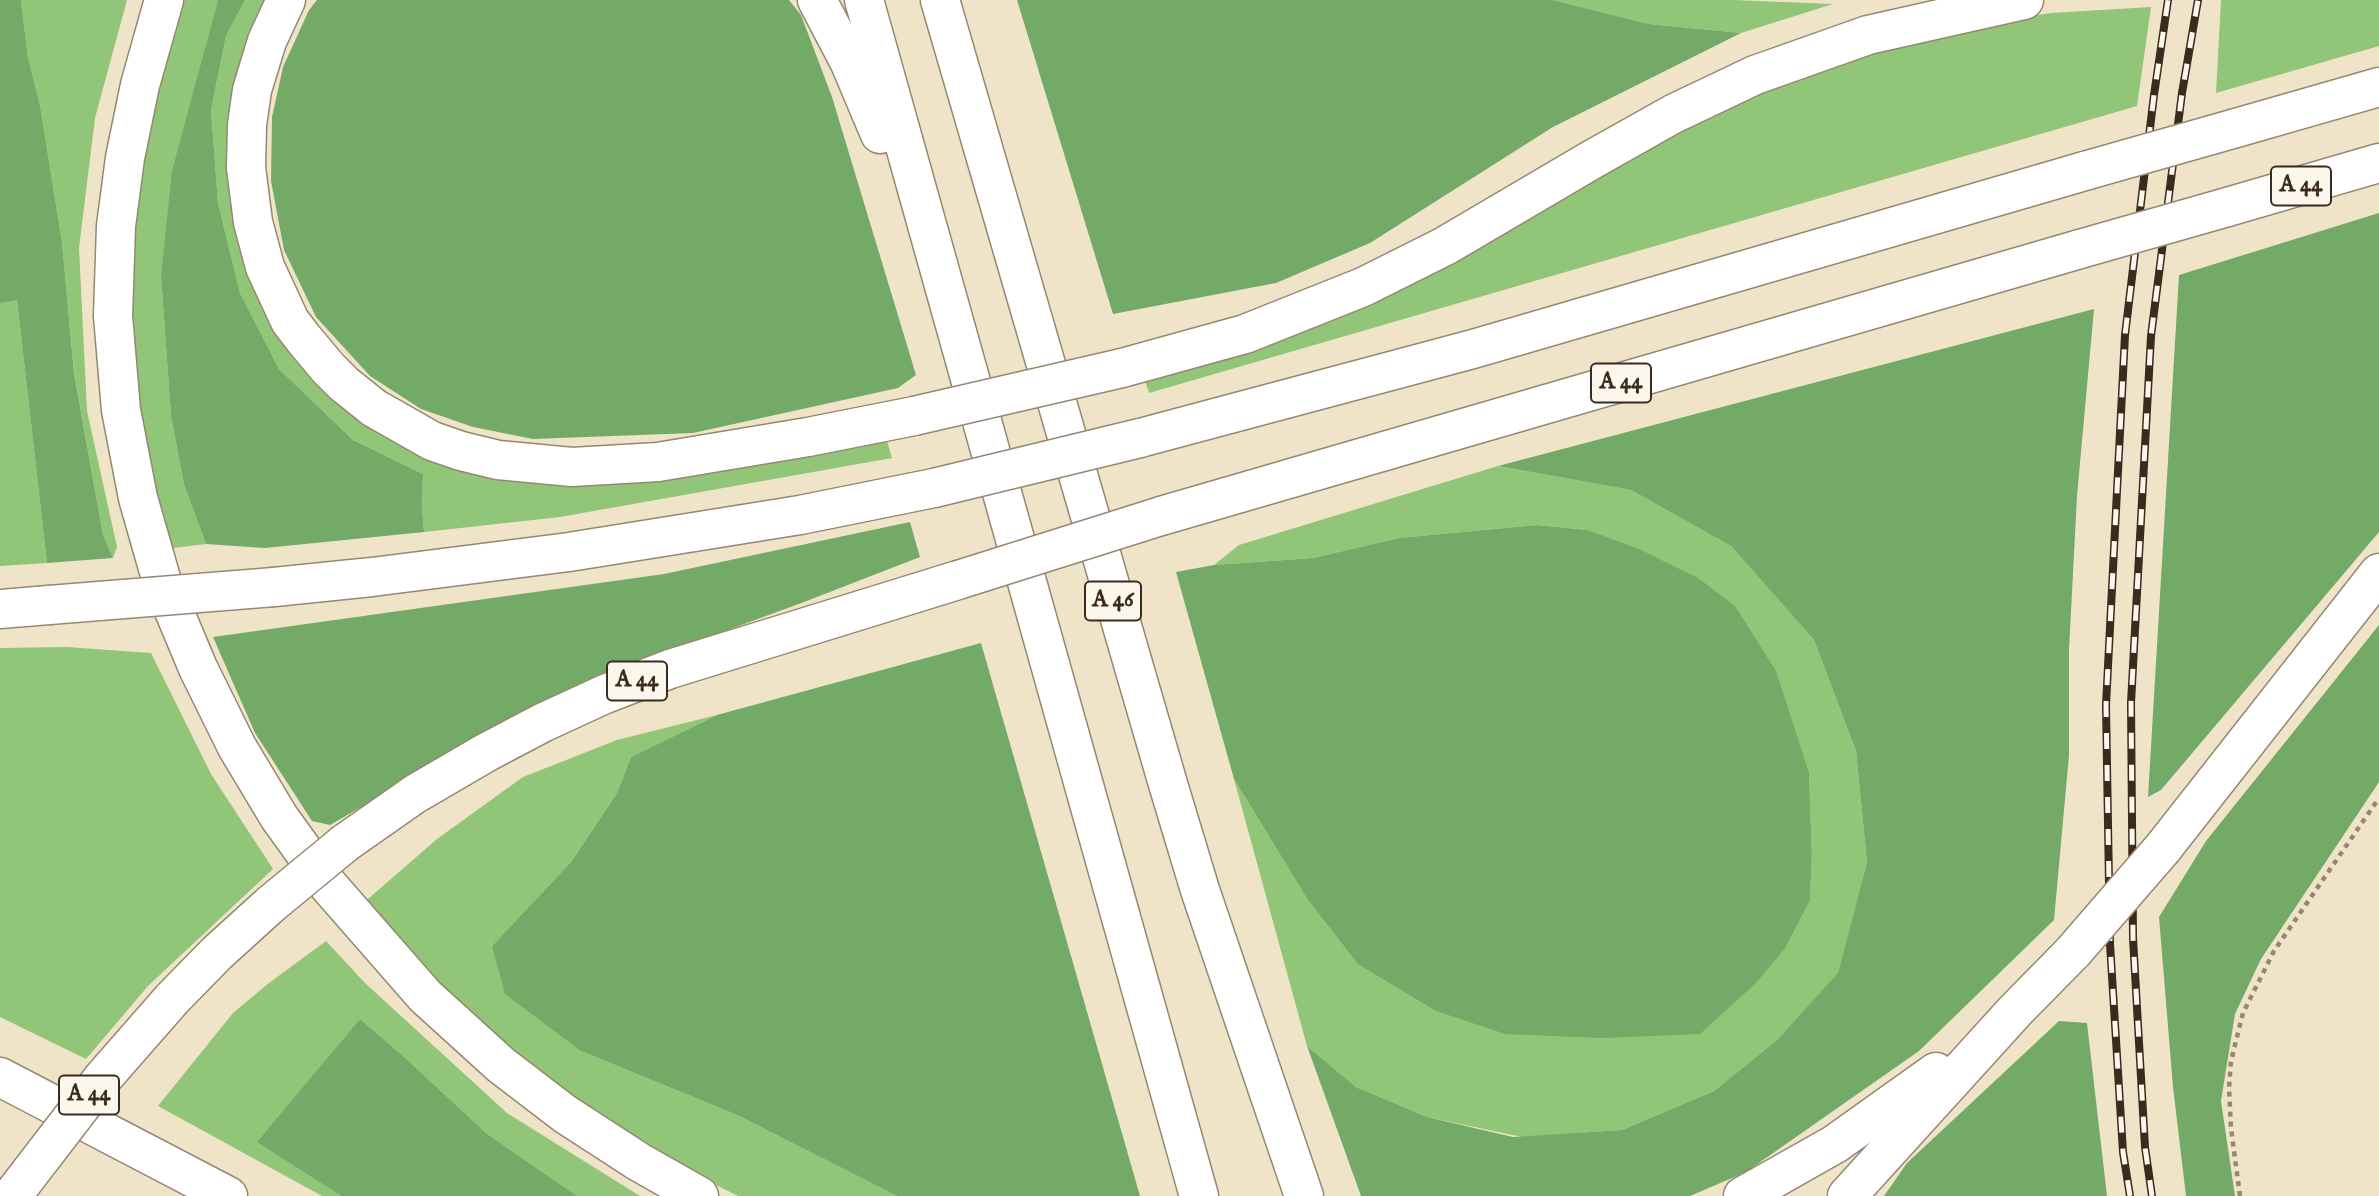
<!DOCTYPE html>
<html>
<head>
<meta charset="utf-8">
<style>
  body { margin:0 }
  canvas { display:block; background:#f0e4c8 }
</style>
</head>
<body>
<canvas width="2379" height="1196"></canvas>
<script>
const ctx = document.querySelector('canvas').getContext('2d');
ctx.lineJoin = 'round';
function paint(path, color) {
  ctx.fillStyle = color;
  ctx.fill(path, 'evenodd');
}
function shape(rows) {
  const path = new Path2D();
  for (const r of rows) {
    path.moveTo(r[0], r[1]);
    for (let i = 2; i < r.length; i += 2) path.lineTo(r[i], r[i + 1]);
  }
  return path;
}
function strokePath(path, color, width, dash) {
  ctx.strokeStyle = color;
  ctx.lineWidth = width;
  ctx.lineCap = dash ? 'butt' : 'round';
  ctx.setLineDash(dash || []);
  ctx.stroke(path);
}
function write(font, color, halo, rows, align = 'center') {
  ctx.font = font + ' "IM FELL English",serif';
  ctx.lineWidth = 7;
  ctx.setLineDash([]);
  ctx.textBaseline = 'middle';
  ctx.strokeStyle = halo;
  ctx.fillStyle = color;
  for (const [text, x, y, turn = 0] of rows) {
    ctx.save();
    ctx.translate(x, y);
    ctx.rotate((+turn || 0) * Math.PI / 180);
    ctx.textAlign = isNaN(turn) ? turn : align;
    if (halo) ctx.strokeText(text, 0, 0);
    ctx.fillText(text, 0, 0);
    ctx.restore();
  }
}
const green = shape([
  [21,0,127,0,95,118,79,248,87,411,117,547,113,558,103,535,74,372,62,242,40,105,28,57],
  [175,0,218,0,198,76,161,276,171,416,184,485,206,544,166,549,134,400,126,296,135,178],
  [245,0,273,0,236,91,300,362,476,472,885,434,892,458,560,517,424,532,422,507,423,474,353,440,279,369,240,293,218,203,211,110,226,36],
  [1553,0,1733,0,1833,4,1741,33,1649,24],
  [2221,0,2379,0,2379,46,2216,93],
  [2151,7,2137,106,1149,393,1143,375,1709,108,1914,35,2051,13],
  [17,299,47,563,0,566,0,303],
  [1498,466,1631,490,1731,546,1814,640,1856,751,1867,862,1838,974,1777,1040,1714,1091,1622,1130,1522,1137,1427,1117,1356,1087,1307,1046,1234,779,1306,897,1810,899,1812,855,1809,773,1637,548,1588,530,1537,525,1399,538,1313,558,1214,565,1239,545],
  [67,647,151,653,211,774,273,869,148,986,86,1059,0,1017,0,648],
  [717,715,631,757,617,793,571,862,492,946,581,1051,737,1115,897,1196,738,1196,632,1143,515,1058,404,953,361,905,437,839,523,777,617,740],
  [326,941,365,983,507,1113,640,1196,577,1196,486,1133,402,1055,360,1019,258,1142,341,1196,322,1196,158,1106,233,1013,269,983]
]);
const forest = shape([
  [0,0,21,0,28,57,40,105,62,242,74,373,103,535,113,558,47,563,17,300,0,303],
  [218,0,245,0,226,36,211,110,218,203,240,293,279,369,353,440,423,474,422,507,424,532,265,548,206,544,184,485,171,416,161,276,172,171],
  [317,0,789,0,801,15,832,97,916,375,898,388,693,433,533,439,473,427,421,409,370,376,316,317,284,250,271,181,272,117,283,67,309,10],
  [1017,0,1553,0,1649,24,1741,33,1553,127,1370,243,1276,283,1113,314],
  [2379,213,2379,532,2161,790,2148,797,2179,275],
  [2094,309,2077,496,2069,650,2069,755,2054,920,1919,1051,1746,1172,1690,1196,1361,1196,1307,1046,1356,1087,1427,1117,1513,1137,1622,1130,1714,1091,1777,1040,1838,973,1867,862,1856,751,1814,640,1731,546,1631,490,1498,466],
  [910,522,920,557,804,602,647,660,527,711,330,825,312,821,255,733,213,637,664,574],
  [1537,525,1588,530,1637,548,1698,578,1735,606,1776,671,1809,773,1812,855,1810,900,1785,948,1756,983,1700,1034,1602,1038,1505,1034,1436,1011,1358,964,1306,897,1234,779,1176,572,1214,565,1313,558,1399,538],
  [2379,625,2379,782,2261,959,2235,1014,2221,1101,2235,1196,2186,1196,2173,1087,2159,917,2206,841],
  [981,643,1140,1196,897,1196,737,1115,581,1051,505,994,492,946,571,862,617,793,631,757,717,715],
  [360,1019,402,1055,486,1133,577,1196,341,1196,257,1142],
  [2059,1021,2087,1023,2107,1196,1884,1196,1907,1163]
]);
const path = shape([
  [2240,1196,2231,1128,2229,1088,2231,1061,2243,1013,2274,951,2379,798]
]);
const highway = shape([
  [164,0,140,85,125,158,116,226,113,316,121,410,138,498,162,582,198,668,237,747,279,817,328,885,425,996,501,1065,565,1114,639,1162,699,1196],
  [286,0,267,41,252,90,247,125,246,168,253,222,265,267,290,321,303,338,328,368,344,384,374,408,432,441,461,451,498,460,572,467,658,462,808,437,914,416],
  [817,0,850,63,880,134],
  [864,0,1199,1196],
  [940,0,1168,784,1200,890,1304,1196],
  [2236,128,2379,87],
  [2224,208,2379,163],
  [1122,368,1245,334,1363,287,1445,246,1593,159,1673,114,1755,75,1868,35,2024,0],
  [1140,438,1473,349,2088,170],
  [1161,516,2080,249],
  [274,587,372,577,569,552,800,515,934,488],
  [0,609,49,605],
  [345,843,415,794,487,752,542,723,605,694,670,669,958,580],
  [2163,848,2379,573],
  [172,999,217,953,271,904],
  [0,1077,228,1196],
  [1743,1196,1835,1144,1936,1072],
  [1847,1196,2015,1011,2073,952]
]);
const rail = shape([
  [2130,1196,2123,1152,2110,944,2106,705,2125,335,2154,95,2168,0],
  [2152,1196,2145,1147,2133,938,2131,703,2151,336,2182,93,2198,0]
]);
const highwayBridge = shape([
  [2088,170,2236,128],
  [2080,249,2224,208],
  [914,416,1122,368],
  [934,488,1140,438],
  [958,580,1161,516],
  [49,605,274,587],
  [271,904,345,843],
  [2073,952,2163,848],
  [12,1196,102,1079,172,999]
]);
const shields = [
  [2301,186,60],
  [1621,383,60],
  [1113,601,56],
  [637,681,60],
  [89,1095,60]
];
const shieldNames = [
  ["A 44",2301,186],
  ["A 44",1621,383],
  ["A 46",1113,601],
  ["A 44",637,681],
  ["A 44",89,1095]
];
paint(green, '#91c577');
paint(forest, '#74aa68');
strokePath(highway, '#968773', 41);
strokePath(path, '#968773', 4.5, [5, 5]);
strokePath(highway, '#fff', 38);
strokePath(rail, '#3b2a1e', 8);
strokePath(rail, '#fbf7ec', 5, [16]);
strokePath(highwayBridge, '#968773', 41, []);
strokePath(highwayBridge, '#fff', 38);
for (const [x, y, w] of shields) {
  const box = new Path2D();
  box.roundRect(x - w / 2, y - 19.5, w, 39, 5);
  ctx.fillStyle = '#fbf7ec';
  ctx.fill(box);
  strokePath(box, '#3b2a1e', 2);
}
write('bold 23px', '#3b2a1e', null, shieldNames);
</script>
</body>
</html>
